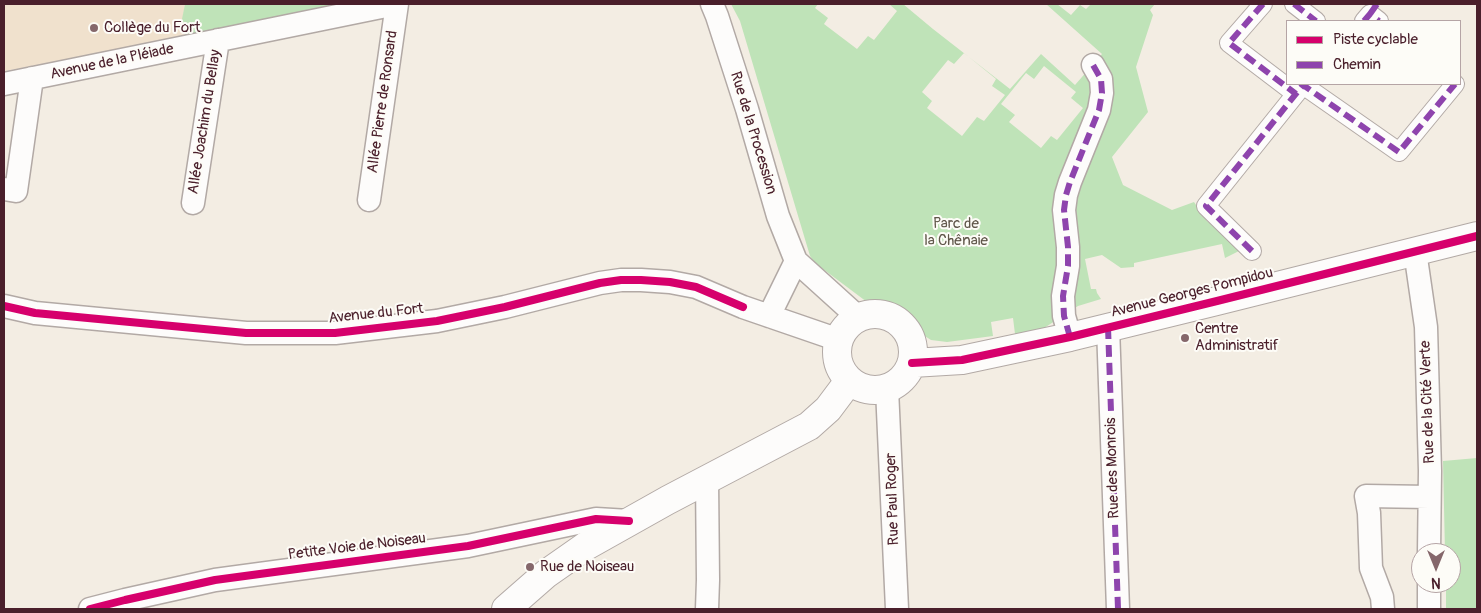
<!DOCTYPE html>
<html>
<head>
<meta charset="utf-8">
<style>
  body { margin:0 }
  #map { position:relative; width:1481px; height:613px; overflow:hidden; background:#f3ede3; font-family:Pangolin,sans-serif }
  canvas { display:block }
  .frame { position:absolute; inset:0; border:5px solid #4a1f2b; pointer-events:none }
  .legend { position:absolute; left:1286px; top:20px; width:175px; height:65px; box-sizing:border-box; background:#fdfcf7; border:1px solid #b5a4a5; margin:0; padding:6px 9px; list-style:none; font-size:15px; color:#4a1f2b }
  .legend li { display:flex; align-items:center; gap:10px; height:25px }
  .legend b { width:25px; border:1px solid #b5a4a5 }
  .north { position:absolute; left:1411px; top:543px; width:50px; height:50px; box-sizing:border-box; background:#fdfcf7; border:1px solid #b5a4a5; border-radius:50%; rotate:180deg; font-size:14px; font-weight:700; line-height:20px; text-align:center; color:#4a1f2b }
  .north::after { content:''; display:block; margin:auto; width:18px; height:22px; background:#85676b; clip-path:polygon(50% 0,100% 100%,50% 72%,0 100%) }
</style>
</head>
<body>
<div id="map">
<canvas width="1481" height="613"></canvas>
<div class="frame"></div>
<ul class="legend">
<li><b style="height:6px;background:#d6006c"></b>Piste cyclable</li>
<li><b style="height:6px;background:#8e44ad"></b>Chemin</li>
</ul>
<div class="north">N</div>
</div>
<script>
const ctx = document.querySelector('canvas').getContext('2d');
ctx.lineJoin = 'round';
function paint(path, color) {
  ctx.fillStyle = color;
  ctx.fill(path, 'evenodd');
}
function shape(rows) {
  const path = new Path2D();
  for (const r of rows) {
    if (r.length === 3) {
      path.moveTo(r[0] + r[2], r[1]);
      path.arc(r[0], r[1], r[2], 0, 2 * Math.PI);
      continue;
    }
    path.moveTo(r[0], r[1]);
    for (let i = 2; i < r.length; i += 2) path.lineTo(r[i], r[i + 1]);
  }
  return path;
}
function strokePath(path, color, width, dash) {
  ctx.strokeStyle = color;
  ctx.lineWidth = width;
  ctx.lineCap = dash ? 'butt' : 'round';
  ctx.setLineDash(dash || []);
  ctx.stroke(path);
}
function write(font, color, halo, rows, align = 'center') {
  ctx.font = font + ' Pangolin,sans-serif';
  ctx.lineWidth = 4;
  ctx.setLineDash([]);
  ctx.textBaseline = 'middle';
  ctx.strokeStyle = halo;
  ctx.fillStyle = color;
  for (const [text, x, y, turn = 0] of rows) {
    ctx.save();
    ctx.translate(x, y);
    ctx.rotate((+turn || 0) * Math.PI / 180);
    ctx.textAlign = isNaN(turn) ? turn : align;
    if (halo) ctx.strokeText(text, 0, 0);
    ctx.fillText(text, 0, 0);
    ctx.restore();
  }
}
const built = shape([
  [4,4,185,4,183,17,186,39,4,71]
]);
const green = shape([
  [185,4,354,4,186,39,182,19],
  [731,4,818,4,815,8,828,18,824,24,857,49,868,36,874,40,897,11,889,4,903,4,933,29,1010,89,1041,54,1075,85,1102,54,1046,4,1057,4,1071,15,1080,5,1086,9,1091,4,1155,4,1150,10,1153,15,1136,67,1148,112,1112,157,1123,185,1172,210,1194,202,1207,221,1243,249,1225,258,1222,244,1134,263,1134,267,1121,268,1102,255,1085,259,1091,289,1096,289,1097,293,1101,299,1078,306,1041,330,1015,334,1013,318,991,322,993,336,947,342,931,340,920,333,910,319,897,309,867,302,815,263,810,256,740,21],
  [964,53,996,79,992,86,1005,95,984,121,977,117,962,136,927,108,932,101,922,92,948,60,954,64],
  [1044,66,1076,92,1071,98,1083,108,1057,140,1051,136,1041,148,1009,122,1015,115,1001,104,1026,73,1034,79],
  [1477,458,1477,609,1446,609,1446,583,1451,583,1451,553,1445,553,1443,461]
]);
const pedestrian = shape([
  [1263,4,1229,43,1296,94],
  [1294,4,1316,21],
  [1364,21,1370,14,1379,21],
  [1252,251,1206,206,1303,85,1399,152,1455,84]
]);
const minor = shape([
  [712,4,717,16,747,109,778,216,796,261,859,318],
  [4,84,396,4],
  [4,189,16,191,32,78],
  [369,200,397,4],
  [193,203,218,40],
  [1415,251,1426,327,1430,471,1429,553],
  [4,306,35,313,246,333,335,333,437,321,505,307,600,283,621,280,641,280,670,282,696,287,743,307,839,340],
  [769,316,796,261],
  [1108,327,1118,609],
  [1070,337,1064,316,1063,296,1068,266,1068,247,1064,210,1066,195,1070,182,1099,110,1102,93,1101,79,1093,65],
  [887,389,897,609],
  [707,479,708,580,707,609],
  [1429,583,1429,609],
  [90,609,125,600,215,580,468,546,596,519,629,521],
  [1383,609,1382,597,1371,568,1369,513,1366,496,1429,497]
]);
const tertiary = shape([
  [875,352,38],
  [912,363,962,360,1070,337,1217,301,1477,236],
  [506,609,546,574,586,546,668,500,809,426,828,409,849,381]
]);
const quiet = shape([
  [1263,4,1229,43,1296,94],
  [1294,4,1316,21],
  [1370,14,1377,4],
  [1364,21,1370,14,1379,21],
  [1252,251,1206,206,1303,85,1399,152,1455,84],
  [1108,327,1118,609],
  [1070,337,1064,316,1063,296,1068,266,1068,247,1064,210,1066,195,1070,182,1099,110,1102,93,1101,79,1093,65]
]);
const cycleway = shape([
  [4,306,35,313,246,333,335,333,437,321,505,307,600,283,621,280,641,280,670,282,696,287,743,307],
  [912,363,962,360,1070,337,1217,301,1477,236],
  [90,609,125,600,215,580,468,546,596,519,629,521]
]);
const markers = [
  [94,28,5,"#85676b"],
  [1185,338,5,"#85676b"],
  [530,567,5,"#85676b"]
];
const poiNames = [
  ["Collège du Fort",104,28],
  ["Centre",1195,329],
  ["Administratif",1195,346],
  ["Rue de Noiseau",540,567]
];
const streetNames = [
  ["Avenue de la Pléiade",112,62,-12],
  ["Allée Pierre de Ronsard",383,102,-82],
  ["Allée Joachim du Bellay",205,122,-81],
  ["Rue de la Procession",753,133,73],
  ["Avenue Georges Pompidou",1192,293,-14],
  ["Avenue du Fort",376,314,-6],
  ["Rue de la Cité Verte",1428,402,-92],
  ["Rue des Monrois",1113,468,-92],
  ["Rue Paul Roger",893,499,-92],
  ["Petite Voie de Noiseau",357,547,-7]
];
const parkNames = [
  ["Parc de",956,224],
  ["la Chênaie",956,241]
];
paint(built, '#f0e1cd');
paint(green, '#bfe3b8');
strokePath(pedestrian, '#b2a9a5', 20);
strokePath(minor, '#b2a9a5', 25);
strokePath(tertiary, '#b2a9a5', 30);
strokePath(pedestrian, '#fdfcfb', 18);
strokePath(minor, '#fdfcfb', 22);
strokePath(tertiary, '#fdfcfb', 28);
strokePath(quiet, '#8e44ad', 6, [12, 6]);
strokePath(cycleway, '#d6006c', 8);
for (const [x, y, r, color] of markers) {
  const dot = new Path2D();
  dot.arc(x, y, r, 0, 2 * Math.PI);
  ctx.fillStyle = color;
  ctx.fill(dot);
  strokePath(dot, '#fdfcf7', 2);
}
write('15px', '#4a1f2b', '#fdfcf7', poiNames, 'left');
write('15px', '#4a1f2b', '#fdfcf7', streetNames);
write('15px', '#60574a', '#fdfcf7', parkNames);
</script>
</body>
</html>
